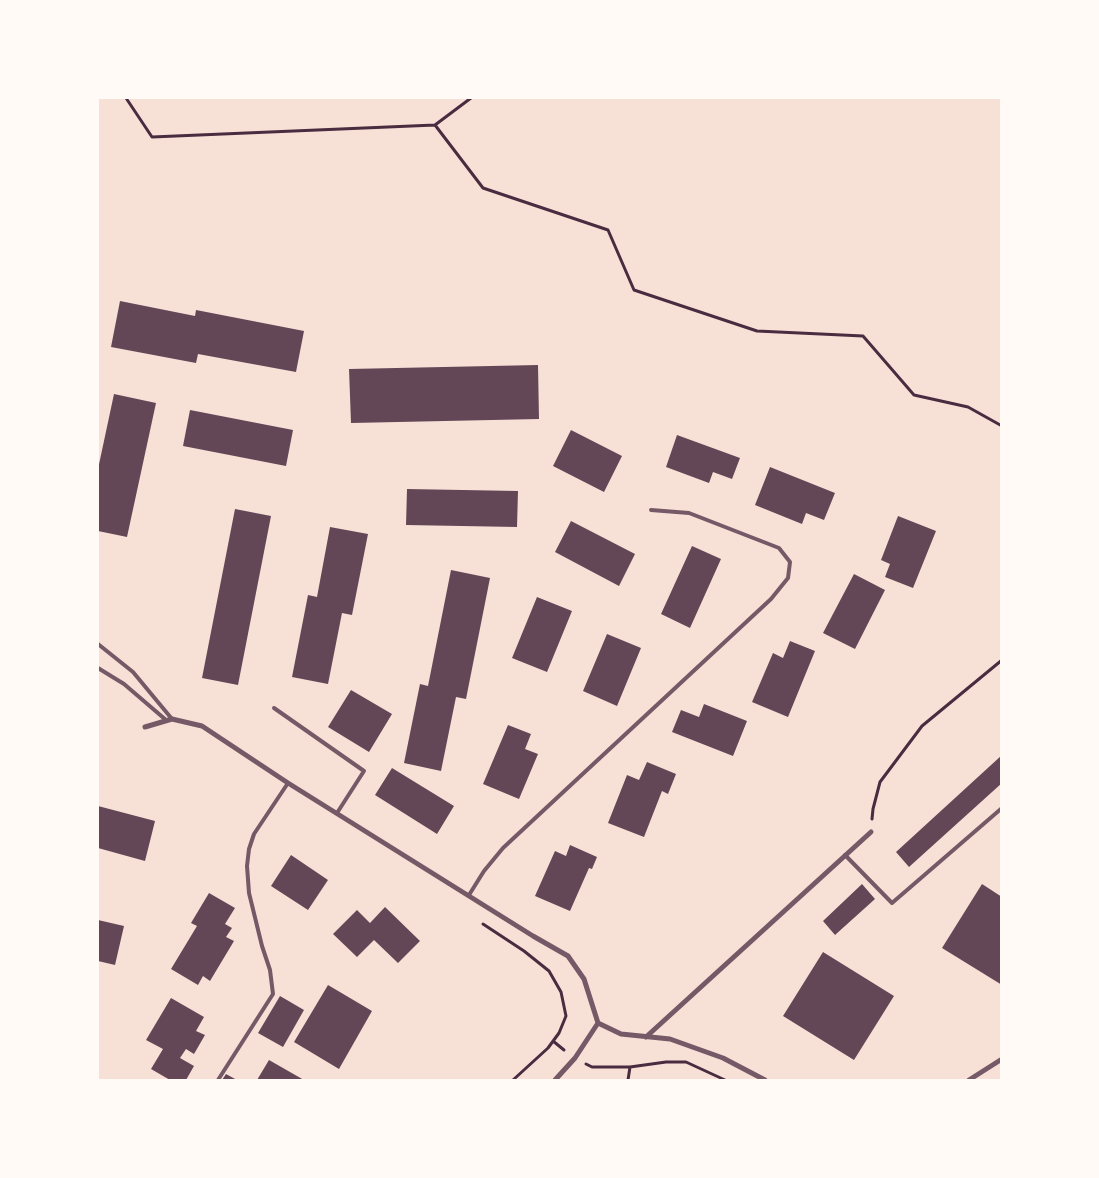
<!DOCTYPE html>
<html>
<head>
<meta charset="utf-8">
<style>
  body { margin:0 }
  #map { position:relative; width:1099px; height:1178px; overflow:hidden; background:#f7e1d7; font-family:Commissioner,sans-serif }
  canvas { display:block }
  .frame { position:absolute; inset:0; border:99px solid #fffaf5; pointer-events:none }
</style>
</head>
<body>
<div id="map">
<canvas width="1099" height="1178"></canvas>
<div class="frame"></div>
</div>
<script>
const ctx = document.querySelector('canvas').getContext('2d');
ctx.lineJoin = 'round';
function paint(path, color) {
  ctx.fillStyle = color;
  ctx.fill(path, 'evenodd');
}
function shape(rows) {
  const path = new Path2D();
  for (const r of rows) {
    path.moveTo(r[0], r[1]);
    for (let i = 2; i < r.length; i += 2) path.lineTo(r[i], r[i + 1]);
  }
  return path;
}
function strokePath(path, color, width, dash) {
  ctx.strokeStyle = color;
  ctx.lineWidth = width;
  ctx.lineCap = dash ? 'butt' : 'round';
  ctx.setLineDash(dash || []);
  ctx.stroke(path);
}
const building = shape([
  [120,301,195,316,196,310,304,331,296,372,198,354,196,363,111,347],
  [538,365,539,419,351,423,349,369],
  [114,394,156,403,127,537,98,531,98,469],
  [190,410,293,430,286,466,183,446],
  [571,430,622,456,604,492,553,466],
  [677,435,740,458,732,479,713,472,709,483,666,467],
  [770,467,835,493,824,520,806,513,802,524,755,505],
  [407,489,518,491,517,527,406,525],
  [235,509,271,516,238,685,202,678],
  [898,516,936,531,913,588,885,577,890,564,881,560],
  [571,521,635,554,619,586,555,552],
  [330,527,368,534,352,615,342,613,328,684,292,677,308,595,317,597],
  [692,546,721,559,690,628,661,614],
  [451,570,490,578,466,699,456,697,441,771,404,763,420,684,428,686],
  [854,574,885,590,855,649,823,633],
  [537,597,572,611,547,672,512,658],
  [607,634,641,648,617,706,583,691],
  [790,641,815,651,788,717,752,702,773,653,783,658],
  [351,690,392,714,369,752,328,727],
  [704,704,747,721,733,756,672,732,681,710,699,717],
  [508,725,531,734,525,749,538,754,519,799,483,784],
  [1002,755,1002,783,909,867,896,852],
  [647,762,676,774,668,794,662,791,644,837,608,823,627,775,639,780],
  [392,768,454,806,437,834,375,795],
  [98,806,155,821,145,861,98,848],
  [570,845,597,857,592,869,589,868,570,911,535,896,555,851,566,856],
  [291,855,328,880,308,910,271,886],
  [862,884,875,899,835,935,823,921],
  [982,884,1002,897,1002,985,942,948],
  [209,893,235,908,225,924,232,928,226,937,234,941,210,981,203,976,198,985,171,969,197,926,191,923],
  [385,907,420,941,398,963,374,940,357,957,333,934,357,910,370,923],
  [98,920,124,926,115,965,98,961],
  [823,952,894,996,854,1060,783,1016],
  [328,985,372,1011,339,1069,294,1042],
  [280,996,304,1010,283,1047,258,1033],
  [171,998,204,1017,196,1031,205,1035,194,1054,186,1049,180,1058,194,1066,186,1080,170,1080,151,1069,163,1049,146,1040],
  [269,1060,304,1080,257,1080],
  [226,1074,237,1080,222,1080]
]);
const path = shape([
  [126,98,152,137,435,125,471,98],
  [435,125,483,188,608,230,634,290,757,331,863,336,914,395,968,407,1002,426],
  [872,819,873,809,880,782,922,726,1002,660],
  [483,924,524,951,549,971,561,992,566,1016,559,1033,548,1048,513,1080],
  [553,1041,564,1050],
  [586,1064,592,1067,630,1067,666,1062,686,1062,725,1080],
  [628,1080,630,1067]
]);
const service = shape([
  [98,644,133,672,172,719],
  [98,668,124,684,166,720],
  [274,708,364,771,337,813],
  [845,855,892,903,1002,808],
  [469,895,484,871,503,848,771,599,788,578,790,562,779,548,689,513,651,510],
  [218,1080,273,994,270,970,262,946,249,893,247,866,249,849,254,834,288,783]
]);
const minor = shape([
  [145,727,172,719,202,726,288,783,533,936,568,956,584,979,598,1023,575,1058,555,1080],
  [598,1023,621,1034,670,1039,723,1058,765,1080],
  [646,1037,871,832],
  [969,1080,1002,1059]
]);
paint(building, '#644757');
strokePath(path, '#4a2c40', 3);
strokePath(service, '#755966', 4);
strokePath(minor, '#755966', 5);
</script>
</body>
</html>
